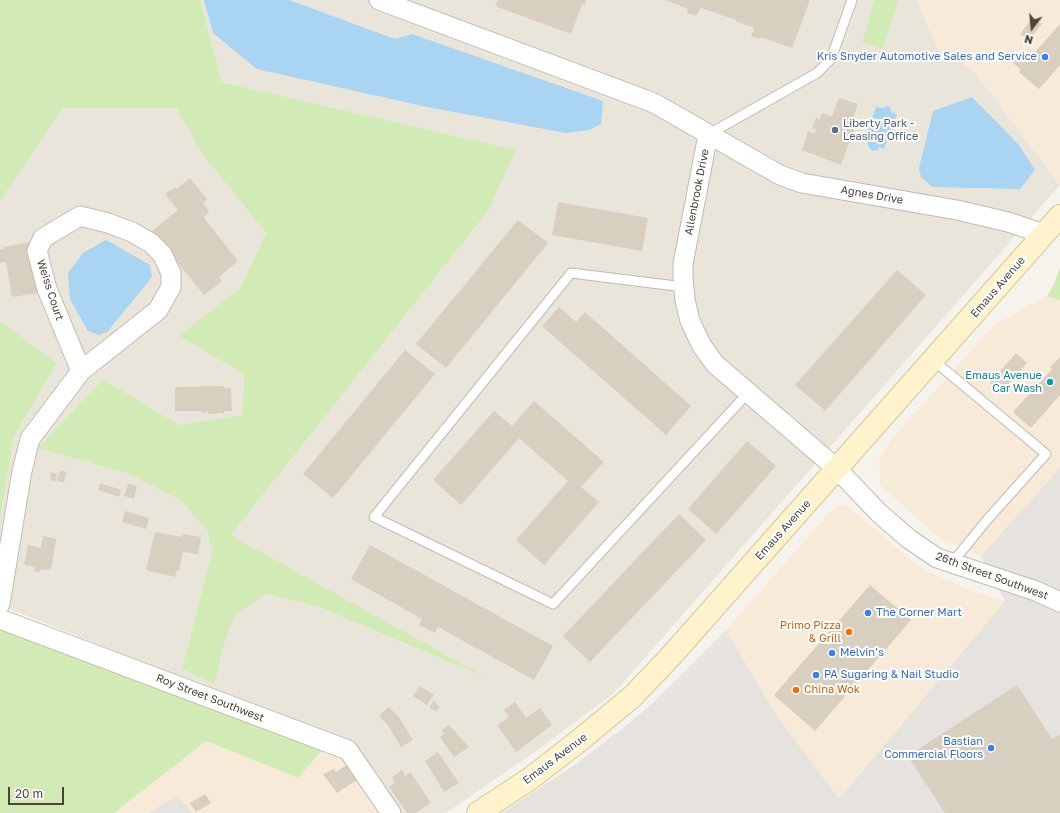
<!DOCTYPE html>
<html>
<head>
<meta charset="utf-8">
<style>
  body { margin:0 }
  #map { position:relative; width:1060px; height:813px; overflow:hidden; background:#f6f3ec; font-family:"Golos Text",sans-serif }
  canvas { display:block }
  .north { position:absolute; left:1012px; top:8px; width:40px; height:40px; -webkit-text-stroke:3px #fff; paint-order:stroke; rotate:196deg; font-size:11px; font-weight:700; line-height:16px; text-align:center; color:#4b4439 }
  .north::after { content:''; display:block; margin:auto; width:14px; height:18px; background:#4b4439; clip-path:polygon(50% 0,100% 100%,50% 72%,0 100%) }
  .scale { position:absolute; left:8px; top:787px; width:56px; height:18px; box-sizing:border-box; border:2px solid #4b4439; border-top:0; padding-left:5px; font-size:12px; line-height:14px; white-space:nowrap; color:#4b4439; -webkit-text-stroke:3px #fff; paint-order:stroke }
</style>
</head>
<body>
<div id="map">
<canvas width="1060" height="813"></canvas>
<div class="north">N</div>
<div class="scale">20 m</div>
</div>
<script>
const ctx = document.querySelector('canvas').getContext('2d');
ctx.lineJoin = 'round';
function paint(path, color) {
  ctx.fillStyle = color;
  ctx.fill(path, 'evenodd');
}
function shape(rows) {
  const path = new Path2D();
  for (const r of rows) {
    path.moveTo(r[0], r[1]);
    for (let i = 2; i < r.length; i += 2) path.lineTo(r[i], r[i + 1]);
  }
  return path;
}
function strokePath(path, color, width, dash) {
  ctx.strokeStyle = color;
  ctx.lineWidth = width;
  ctx.lineCap = dash ? 'butt' : 'round';
  ctx.setLineDash(dash || []);
  ctx.stroke(path);
}
function write(font, color, halo, rows, align = 'center') {
  ctx.font = font + ' "Golos Text",sans-serif';
  ctx.lineWidth = 4;
  ctx.setLineDash([]);
  ctx.textBaseline = 'middle';
  ctx.strokeStyle = halo;
  ctx.fillStyle = color;
  for (const [text, x, y, turn = 0] of rows) {
    ctx.save();
    ctx.translate(x, y);
    ctx.rotate((+turn || 0) * Math.PI / 180);
    ctx.textAlign = isNaN(turn) ? turn : align;
    if (halo) ctx.strokeText(text, 0, 0);
    ctx.fillText(text, 0, 0);
    ctx.restore();
  }
}
const residential = shape([
  [200,0,917,0,938,49,973,70,1060,185,614,693,539,749,446,813,398,813,351,746,0,605,0,520,14,437,57,363,0,321,0,201,63,108,176,108,203,155,266,233,240,288,180,336,244,374,242,415,179,425,103,379,39,448,130,474,180,500,207,530,212,551,182,669,215,684,223,647,235,615,266,594,319,607,482,676,231,535,488,211,516,150,222,82]
]);
const commercial = shape([
  [917,0,1060,0,1060,185,973,70,938,49],
  [1047,296,1060,300,1060,468,981,556,938,537,880,485,879,459,890,441,994,325],
  [840,505,848,507,923,570,974,592,1005,601,838,800,779,719,726,630,830,512],
  [206,741,298,778,324,748,338,754,381,813,114,813]
]);
const industrial = shape([
  [1060,468,1060,813,502,813,576,764,627,725,653,703,726,630,779,719,839,799,1005,601,981,556]
]);
const green = shape([
  [0,0,200,0,222,82,516,150,488,211,231,535,487,678,319,607,266,594,235,615,223,647,215,684,182,669,212,551,207,530,180,500,130,474,38,448,103,379,179,425,242,415,244,374,179,336,240,288,266,233,203,155,176,108,63,108,0,201],
  [875,0,898,0,883,49,862,42],
  [1060,268,1060,300,1047,296,1054,284],
  [0,321,57,363,14,437,0,520],
  [0,628,324,748,298,778,206,741,114,813,0,813]
]);
const parking = shape([
  [177,795,192,813,149,813]
]);
const water = shape([
  [204,0,289,0,395,39,412,34,603,101,601,124,589,130,566,133,422,106,257,69,213,33],
  [972,97,1019,145,1035,170,1020,189,932,187,921,177,919,168,933,111],
  [887,106,890,107,891,112,897,114,884,149,879,147,878,150,873,151,869,148,868,143,864,141,876,107,883,108],
  [106,240,150,265,152,277,108,331,99,335,88,331,70,299,68,273,83,253]
]);
const building = shape([
  [498,0,586,0,585,5,582,4,571,34,495,6],
  [665,0,810,0,792,48,761,37,760,39,751,36,754,28,736,21,736,20,701,8,696,16,687,13,688,9],
  [1033,17,1042,24,1029,40,1020,34],
  [1060,24,1060,65,1039,89,1019,72,1021,70,1013,63,1022,54,1028,60],
  [839,98,858,104,851,123,856,125,841,165,802,150,808,131,815,134,816,129,812,128,816,118,820,120,822,113,832,116],
  [190,178,207,199,203,203,209,211,204,218,238,261,219,277,222,281,204,295,152,231,178,210,165,194,175,187,177,189],
  [558,202,648,218,642,251,552,235],
  [518,220,548,243,446,368,416,344],
  [30,242,38,293,12,297,6,262,0,263,0,249,4,249,3,247],
  [897,270,926,295,825,411,795,385],
  [559,307,576,322,585,312,691,406,666,435,542,326],
  [405,350,435,374,333,498,303,474],
  [1016,353,1027,363,1001,392,990,383],
  [1060,357,1060,395,1031,428,1013,412,1052,369,1050,367],
  [224,386,224,388,231,388,232,411,224,411,224,413,218,413,218,414,208,414,208,412,201,413,201,411,175,411,175,387],
  [534,401,604,462,581,487,599,502,544,565,516,540,568,481,519,438,461,505,433,480,494,411,512,426],
  [747,441,776,466,716,534,688,509],
  [60,470,66,472,64,483,57,481],
  [51,472,57,474,56,481,50,480],
  [100,483,121,490,119,497,98,490],
  [128,484,137,486,134,499,124,496],
  [125,511,149,518,146,529,122,522],
  [679,514,706,540,590,662,563,636],
  [155,532,182,537,183,534,201,537,198,554,183,552,179,571,176,571,175,577,148,571,148,570,146,569],
  [43,536,56,539,51,570,41,569,40,572,34,571,35,567,24,565,28,545,41,548],
  [370,545,553,646,534,680,438,627,435,633,419,625,422,619,351,579],
  [870,585,911,620,815,731,774,695],
  [1017,685,1052,739,1060,734,1060,813,945,813,908,756],
  [420,686,434,695,427,705,413,696],
  [434,701,440,707,436,712,429,707],
  [515,702,526,718,540,708,552,725,516,752,497,725,509,717,504,710],
  [389,707,398,716,413,740,401,747,387,724,379,716],
  [449,725,469,747,454,757,440,737,444,734,442,730],
  [438,752,459,783,444,792,425,761],
  [348,764,358,779,337,793,323,774,334,769,336,772],
  [402,770,405,776,410,772,431,803,415,813,407,813,389,787,395,783,392,777],
  [205,794,211,803,196,812,190,803]
]);
const service = shape([
  [709,134,817,73,831,59,852,0],
  [684,287,571,273,374,517,553,604,748,393],
  [933,360,1046,454,987,520,952,563]
]);
const minor = shape([
  [379,0,654,103,780,175,802,183,957,210,1008,222,1044,234],
  [708,135,683,264,683,277,685,300,690,321,702,346,715,364,837,469,879,513,909,539,937,558,1036,591,1060,602],
  [0,604,22,471,30,439,81,371,158,310,171,287,171,273,162,254,151,243,132,232,108,223,80,216,43,238,37,251,47,289,81,371],
  [0,619,348,750,391,813]
]);
const secondary = shape([
  [478,813,531,778,580,740,633,696,671,656,1060,216]
]);
const markers = [
  [1045,57,4,"#3f7fe0"],
  [835,130,4,"#5c6f8a"],
  [1050,382,4,"#0f9aa8"],
  [868,613,4,"#3f7fe0"],
  [849,632,4,"#e8710a"],
  [832,653,4,"#3f7fe0"],
  [816,675,4,"#3f7fe0"],
  [796,690,4,"#e8710a"],
  [991,748,4,"#3f7fe0"]
];
const shopNames = [
  ["Kris Snyder Automotive Sales and Service",1037,57,"right"],
  ["The Corner Mart",876,613],
  ["Melvin’s",840,653],
  ["PA Sugaring & Nail Studio",824,675],
  ["Bastian",983,742,"right"],
  ["Commercial Floors",983,755,"right"]
];
const serviceNames = [
  ["Liberty Park -",843,124],
  ["Leasing Office",843,137]
];
const streetNames = [
  ["Allenbrook Drive",697,192,-79],
  ["Agnes Drive",872,195,10],
  ["Emaus Avenue",998,287,-49],
  ["Weiss Court",50,290,72],
  ["Emaus Avenue",783,530,-48],
  ["26th Street Southwest",992,576,20],
  ["Roy Street Southwest",210,698,21],
  ["Emaus Avenue",555,759,-37]
];
const cultureNames = [
  ["Emaus Avenue",1042,376],
  ["Car Wash",1042,389]
];
const foodNames = [
  ["Primo Pizza",841,626],
  ["& Grill",841,639],
  ["China Wok",804,690,"left"]
];
paint(residential, '#eae5da');
paint(commercial, '#f7ead8');
paint(industrial, '#e6e2dd');
paint(green, '#d2eab5');
paint(parking, '#e5e3e0');
paint(water, '#a9d4f2');
paint(building, '#d8cfc1');
strokePath(service, '#c2bbae', 11);
strokePath(minor, '#c2bbae', 21);
strokePath(secondary, '#d6c79b', 24);
strokePath(service, '#fff', 9);
strokePath(minor, '#fff', 19);
strokePath(secondary, '#fff3cd', 22);
for (const [x, y, r, color] of markers) {
  const dot = new Path2D();
  dot.arc(x, y, r, 0, 2 * Math.PI);
  ctx.fillStyle = color;
  ctx.fill(dot);
  strokePath(dot, '#fff', 1.5);
}
write('11px', '#366cbe', '#fff', shopNames, 'left');
write('11px', '#4e5e75', '#fff', serviceNames, 'left');
write('11px', '#4b4439', '#fff', streetNames);
write('11px', '#0d838f', '#fff', cultureNames, 'right');
write('11px', '#c56008', '#fff', foodNames, 'right');
</script>
</body>
</html>
